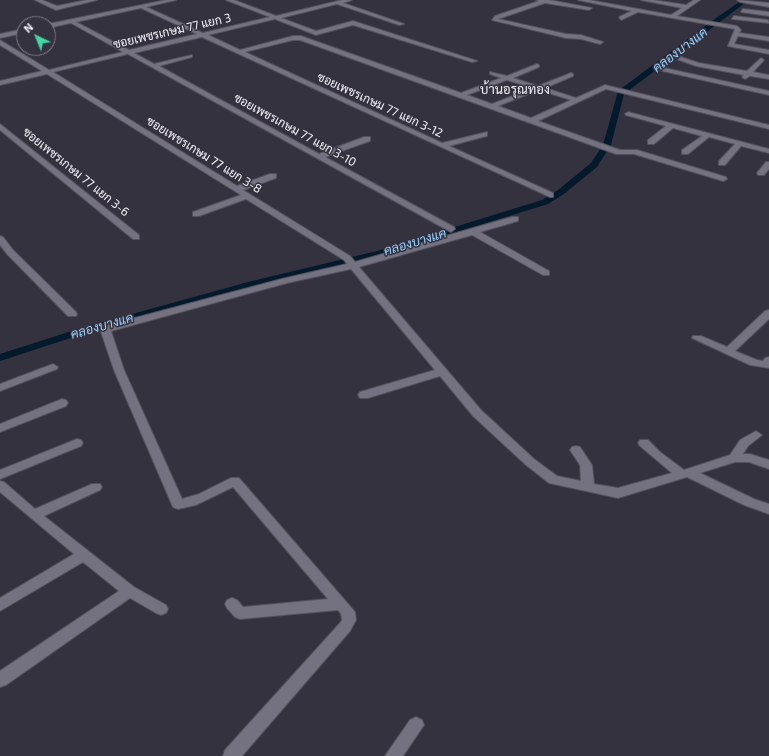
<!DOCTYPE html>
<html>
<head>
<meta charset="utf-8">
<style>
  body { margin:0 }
  #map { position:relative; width:769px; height:756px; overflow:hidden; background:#35323f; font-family:"Exo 2",sans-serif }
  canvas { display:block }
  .north { position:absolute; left:16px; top:16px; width:40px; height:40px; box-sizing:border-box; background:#35323f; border:1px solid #807e89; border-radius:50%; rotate:317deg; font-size:11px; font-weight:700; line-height:16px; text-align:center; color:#f1eff8 }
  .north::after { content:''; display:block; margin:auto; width:14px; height:18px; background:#42d4a1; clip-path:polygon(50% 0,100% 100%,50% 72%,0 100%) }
</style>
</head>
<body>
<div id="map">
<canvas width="769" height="756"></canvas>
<div class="north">N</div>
</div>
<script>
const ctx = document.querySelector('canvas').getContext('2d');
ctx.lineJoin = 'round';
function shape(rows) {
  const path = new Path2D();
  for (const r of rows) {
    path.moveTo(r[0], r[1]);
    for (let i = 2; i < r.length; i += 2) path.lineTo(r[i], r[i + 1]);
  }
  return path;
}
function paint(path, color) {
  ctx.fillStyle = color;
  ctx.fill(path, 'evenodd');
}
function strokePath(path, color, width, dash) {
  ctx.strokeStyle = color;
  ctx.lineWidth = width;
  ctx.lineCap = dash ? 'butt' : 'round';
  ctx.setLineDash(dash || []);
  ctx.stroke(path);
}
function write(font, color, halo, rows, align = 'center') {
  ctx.font = font + ' "Exo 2",Sarabun,sans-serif';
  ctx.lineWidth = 3;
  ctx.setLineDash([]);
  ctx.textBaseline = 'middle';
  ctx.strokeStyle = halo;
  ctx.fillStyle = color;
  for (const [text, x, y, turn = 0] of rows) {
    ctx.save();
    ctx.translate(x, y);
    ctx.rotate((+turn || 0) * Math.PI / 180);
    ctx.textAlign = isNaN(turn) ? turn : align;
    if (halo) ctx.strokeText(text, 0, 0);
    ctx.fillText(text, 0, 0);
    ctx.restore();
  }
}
const canal = shape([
  [742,0,749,0,624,94,611,145,597,167,564,194,548,204,383,255,255,286,86,333,0,361,0,354,78,329,248,282,377,251,542,200,558,190,591,163,603,145,618,91,709,23,742,0]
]);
const street = shape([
  [35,0,42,0,57,6,87,0,97,0,56,10,35,0],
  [166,0,176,0,146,7,203,33,270,17,226,0,234,0,276,16,342,0,352,0,343,3,404,24,399,25,337,4,281,18,316,31,353,21,477,61,472,62,353,25,316,35,275,19,208,35,240,50,293,36,301,36,461,93,501,78,490,74,490,72,507,76,537,64,539,65,539,67,513,78,538,86,571,73,573,74,573,76,545,88,576,98,605,85,769,125,769,129,606,89,538,121,620,150,637,150,726,177,727,179,723,181,634,154,616,154,300,40,293,40,245,52,442,143,487,132,487,136,449,146,553,193,553,197,550,197,202,37,134,53,154,64,192,55,192,57,159,66,319,154,364,137,370,137,370,141,325,157,454,227,455,229,451,232,128,54,53,72,237,186,270,174,276,174,276,178,243,190,350,256,355,262,512,217,518,217,518,221,480,232,549,271,549,275,543,275,472,235,359,267,481,410,534,459,557,476,581,481,580,465,570,450,572,447,576,446,580,447,592,465,594,484,618,488,672,473,640,446,638,443,640,440,648,440,660,452,684,470,730,455,740,440,756,431,762,435,748,446,743,454,750,454,769,460,769,469,749,462,735,462,700,473,754,499,769,504,769,514,744,505,687,477,618,498,549,483,526,465,473,416,440,376,368,398,360,398,358,395,360,392,435,370,351,269,287,283,111,331,124,370,182,499,199,494,231,478,239,478,355,612,356,620,350,631,242,756,223,756,225,750,340,623,342,620,341,614,338,610,240,619,235,617,227,608,225,604,227,600,232,598,237,600,243,607,328,599,233,487,196,505,178,509,173,507,114,370,100,329,101,327,282,279,347,264,344,260,246,199,199,216,193,216,193,212,241,195,47,74,0,85,0,81,42,71,0,45,0,40,49,70,123,52,71,23,48,28,48,24,166,0],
  [141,8,197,34,129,50,76,22,141,8],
  [507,80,533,88,492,104,467,95,507,80],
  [539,90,571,100,531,118,498,106,539,90],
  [536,0,549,0,592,8,589,10,545,3,498,19,566,34,581,35,603,42,600,44,581,39,566,38,492,20,495,16,539,1,536,0],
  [578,0,589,0,671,15,682,8,641,0,653,0,686,5,694,0,700,0,677,16,737,26,741,30,739,33,769,37,769,41,738,36,734,44,769,50,769,54,728,46,735,29,638,12,621,20,619,17,632,11,578,0],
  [737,0,769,3,769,7,740,2,737,0],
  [743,9,769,12,769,16,741,12,743,9],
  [734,16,768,20,769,23,732,19,734,16],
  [24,29,24,33,0,38,0,34,24,29],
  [681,57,699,63,747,71,761,58,764,60,753,72,769,75,769,79,750,76,745,79,742,77,744,75,696,66,679,60,678,59,681,57],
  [660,67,769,91,769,95,658,70,657,69,660,67],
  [628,112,769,149,769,153,741,146,725,165,719,165,719,161,735,144,709,137,688,154,682,154,682,150,702,136,673,128,654,144,648,144,648,140,666,126,626,115,625,114,628,112],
  [0,124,139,235,139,239,133,239,0,130,0,124],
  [766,162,769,162,769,169,764,175,758,175,757,173,766,162],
  [0,236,3,237,13,250,76,312,77,314,76,316,68,316,7,254,0,245,0,236],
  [769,310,769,319,735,351,757,360,763,361,765,358,769,357,769,368,750,365,692,338,693,336,701,336,727,347,765,311,769,310],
  [53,364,58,367,57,369,0,391,0,384,53,364],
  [62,399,66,400,68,403,66,406,0,432,0,424,62,399],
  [77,439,81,440,83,443,81,446,0,479,0,470,77,439],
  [0,481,4,482,35,509,92,484,100,484,102,487,100,490,44,516,134,587,166,605,168,609,166,613,161,615,156,613,130,598,6,685,0,687,0,671,119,591,83,562,0,611,0,598,74,554,0,492,0,481],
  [416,717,422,720,424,725,403,756,385,756,410,720,416,717]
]);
const farStreetnames = [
  ["ซอยเพชรเกษม 77 แยก 3",172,31,-13],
  ["ซอยเพชรเกษม 77 แยก 3-12",380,105,25],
  ["ซอยเพชรเกษม 77 แยก 3-10",295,130,29],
  ["ซอยเพชรเกษม 77 แยก 3-8",204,155,32],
  ["ซอยเพชรเกษม 77 แยก 3-6",76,172,39]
];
const farWaternames = [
  ["คลองบางแค",680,50,-37],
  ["คลองบางแค",415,242,-17],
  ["คลองบางแค",102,326,-16]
];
const farNeighbourhoodnames = [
  ["บ้านอรุณทอง",515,90]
];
paint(canal, '#021a2c');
strokePath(street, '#53515c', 2);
paint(street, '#747180');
write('12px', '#f1eff8', '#35323f', farStreetnames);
write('italic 13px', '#95cefc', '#35323f', farWaternames);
write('13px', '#f1eff8', '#35323f', farNeighbourhoodnames);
</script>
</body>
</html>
